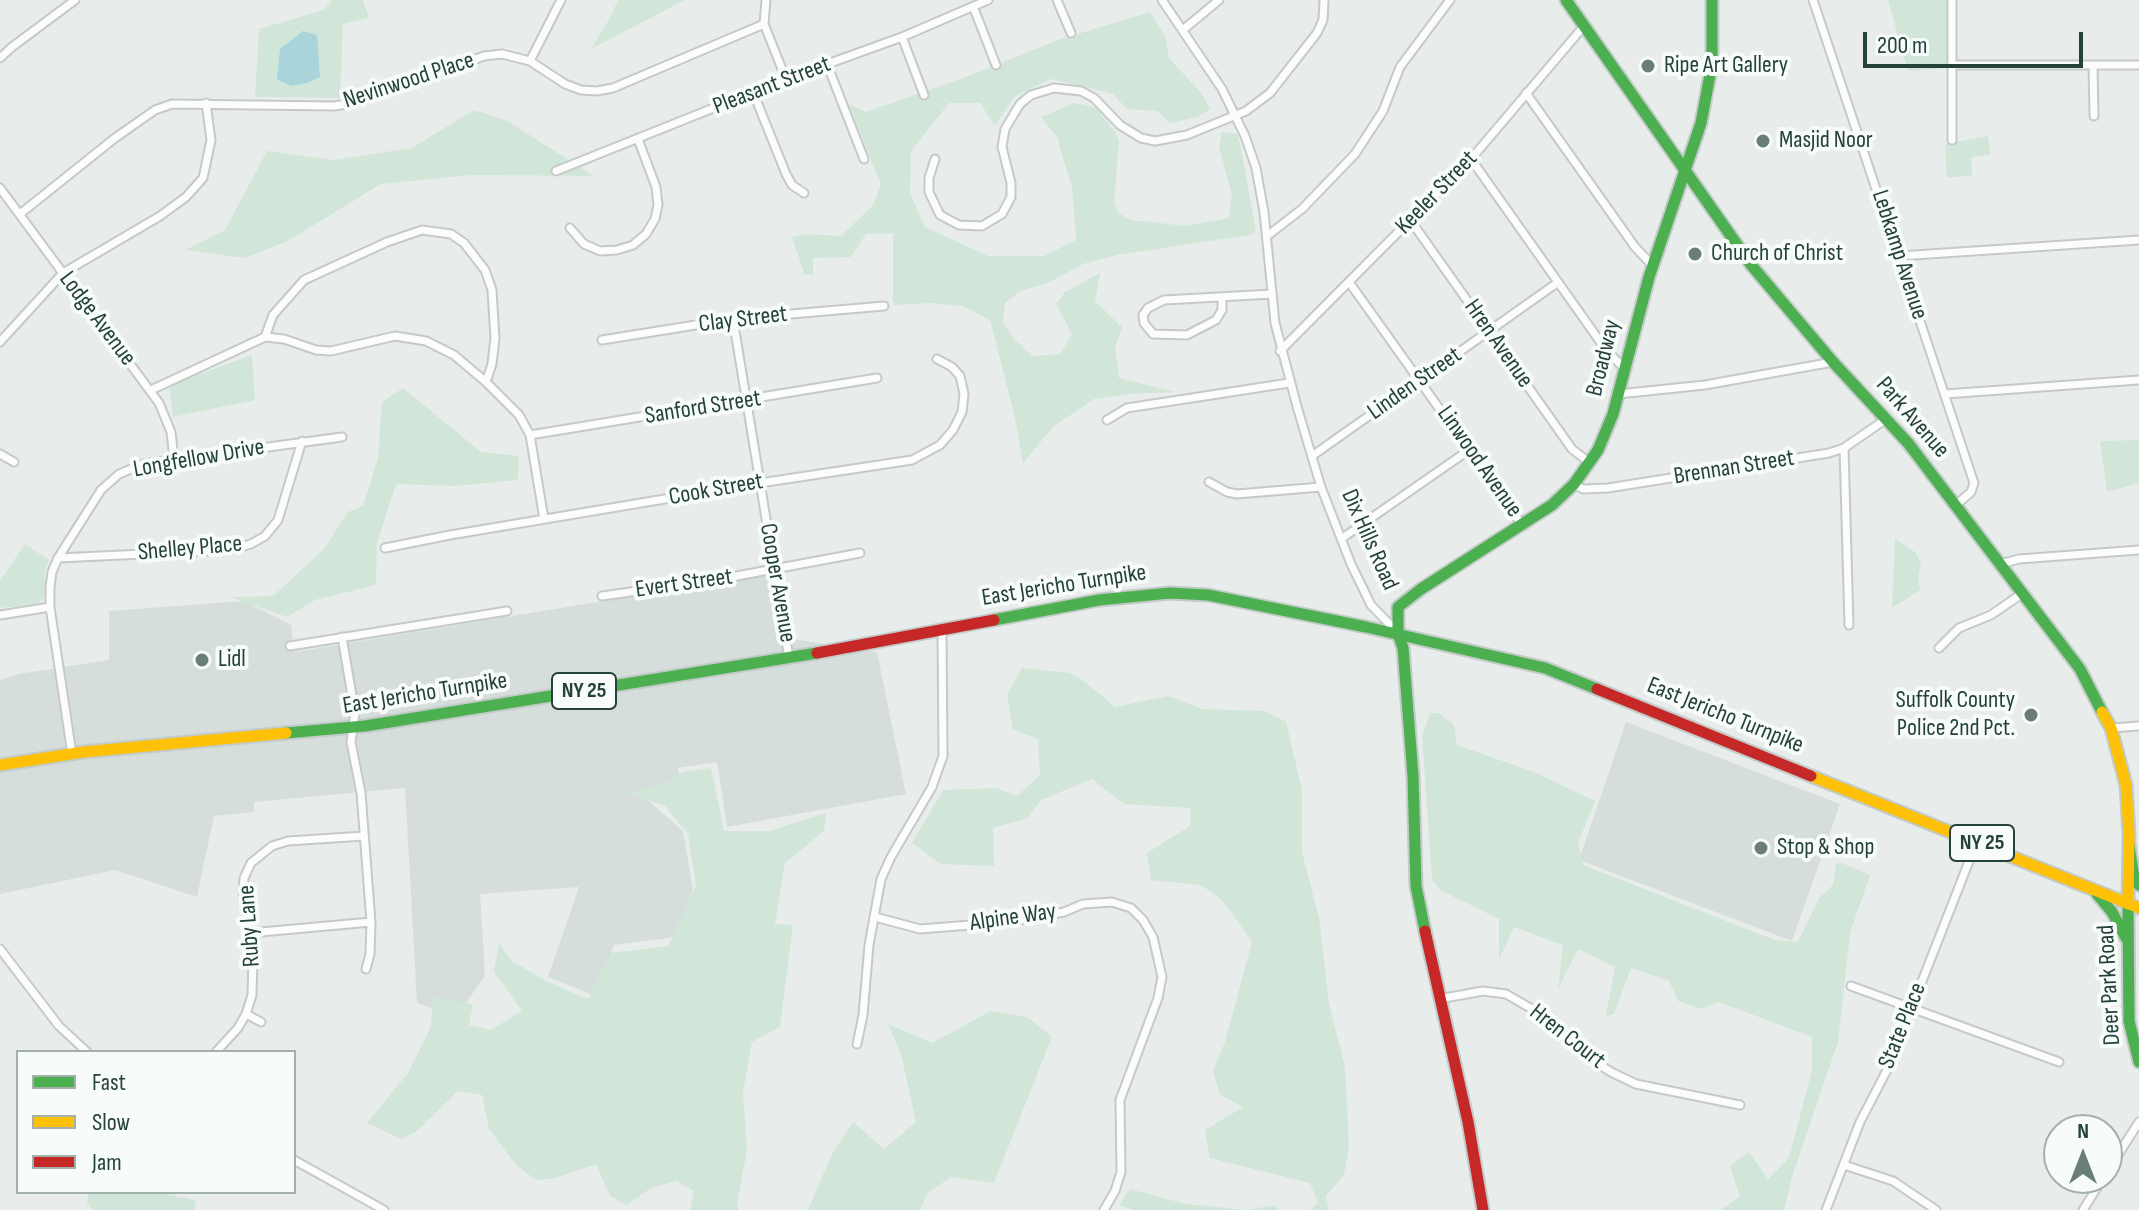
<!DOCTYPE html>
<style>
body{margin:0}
#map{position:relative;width:2139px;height:1210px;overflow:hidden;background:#e8edeb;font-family:"Sofia Sans Condensed",sans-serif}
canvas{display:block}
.legend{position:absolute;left:16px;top:1050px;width:280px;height:144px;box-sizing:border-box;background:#f7fbf9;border:2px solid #a3b1ad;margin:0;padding:10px 14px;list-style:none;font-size:24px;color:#24423a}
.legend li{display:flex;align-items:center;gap:16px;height:40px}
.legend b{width:40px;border:2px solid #a3b1ad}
.north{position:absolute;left:2043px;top:1114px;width:80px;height:80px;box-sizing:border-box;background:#f7fbf9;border:2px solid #a3b1ad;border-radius:50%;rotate:0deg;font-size:22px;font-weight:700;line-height:32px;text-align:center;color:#24423a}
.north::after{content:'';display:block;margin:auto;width:28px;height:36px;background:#697e78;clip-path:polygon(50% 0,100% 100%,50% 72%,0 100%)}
.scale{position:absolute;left:1863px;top:32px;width:220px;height:36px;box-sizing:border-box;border:4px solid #24423a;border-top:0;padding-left:10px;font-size:24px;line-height:28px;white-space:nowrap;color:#24423a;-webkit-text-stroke:6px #f7fbf9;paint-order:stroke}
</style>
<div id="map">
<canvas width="2139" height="1210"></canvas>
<ul class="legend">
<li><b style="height:10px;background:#4caf50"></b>Fast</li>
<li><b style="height:10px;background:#ffc107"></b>Slow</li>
<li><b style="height:10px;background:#c62828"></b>Jam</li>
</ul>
<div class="north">N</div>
<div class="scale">200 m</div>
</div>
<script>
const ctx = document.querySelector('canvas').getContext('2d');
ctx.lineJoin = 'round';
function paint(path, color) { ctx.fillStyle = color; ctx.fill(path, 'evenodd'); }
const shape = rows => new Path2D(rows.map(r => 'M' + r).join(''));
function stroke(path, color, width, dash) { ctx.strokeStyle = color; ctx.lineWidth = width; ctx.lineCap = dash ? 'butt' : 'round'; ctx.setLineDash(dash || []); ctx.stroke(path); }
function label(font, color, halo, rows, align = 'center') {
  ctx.font = font + ' "Sofia Sans Condensed",sans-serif'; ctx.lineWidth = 8; ctx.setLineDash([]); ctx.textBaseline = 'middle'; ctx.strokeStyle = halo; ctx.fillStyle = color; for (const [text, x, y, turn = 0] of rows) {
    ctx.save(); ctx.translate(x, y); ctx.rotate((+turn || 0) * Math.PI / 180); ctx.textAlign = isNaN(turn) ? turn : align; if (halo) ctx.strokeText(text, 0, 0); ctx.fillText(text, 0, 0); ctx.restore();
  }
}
const built = shape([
 [779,572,793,639,877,652,906,794,727,827,717,762,678,768,681,789,643,796,683,831,693,890,676,937,614,945,595,996,548,977,579,887,480,894,485,976,456,1017,417,1003,405,788,254,802,254,812,214,816,197,897,115,870,0,894,0,680,18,674,109,660,109,611,244,601,291,625,294,652],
 [1626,722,1840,804,1792,941,1579,860]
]);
const green = shape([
 [332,0,363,0,369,18,343,24,340,98,255,97,259,29,324,10],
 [618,0,685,0,591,49,610,18],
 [1888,0,1947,0,1948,68,1908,71],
 [1150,12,1166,38,1169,58,1202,94,1210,109,1198,117,1170,123,1157,111,1127,109,1113,94,1051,79,1015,96,995,126,980,103,949,103,911,151,910,193,925,227,988,256,1044,256,1076,240,1072,188,1057,137,1041,117,1074,103,1095,107,1113,129,1119,140,1114,202,1118,213,1132,220,1186,226,1229,218,1232,195,1219,147,1222,132,1238,134,1256,230,1250,235,1117,255,1083,264,1050,282,1020,291,1005,303,1003,322,1013,338,1032,356,1060,354,1072,334,1056,304,1065,292,1100,273,1095,301,1122,327,1115,347,1119,378,1176,392,1128,394,1094,399,1053,427,1023,463,1015,418,990,320,963,306,931,303,893,305,893,233,866,234,851,257,813,258,813,275,805,275,792,237,808,234,841,236,873,205,881,185,849,104,866,112,966,77,1061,39],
 [474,110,506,120,594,176,473,175,381,184,286,242,244,258,185,250,225,230,267,151,333,160,412,148],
 [1988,136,1990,155,1971,157,1972,175,1947,178,1945,144],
 [252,355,255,400,173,417,169,385],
 [403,388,481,452,519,456,518,480,455,486,396,484,377,543,376,585,315,600,287,617,230,597,273,596,324,549,348,512,363,506,378,458,382,402],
 [2139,440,2139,483,2107,492,2100,441],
 [1895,538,1916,553,1921,563,1918,578,1920,590,1892,608],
 [25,544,49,560,45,569,44,598,36,604,0,608,0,581],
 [1022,668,1070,673,1084,681,1115,707,1168,696,1203,709,1265,711,1286,722,1302,790,1302,852,1319,918,1329,1004,1345,1067,1349,1146,1344,1175,1326,1196,1329,1210,1310,1210,1318,1203,1310,1183,1210,1158,1205,1130,1243,1107,1220,1095,1213,1071,1225,1042,1252,942,1223,901,1201,885,1151,880,1147,853,1190,826,1191,808,1124,804,1092,779,1041,800,1026,819,993,828,994,866,941,864,912,843,943,790,996,788,1017,796,1040,775,1038,739,1013,729,1007,694],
 [1430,713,1438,713,1454,725,1457,745,1534,772,1595,801,1578,843,1583,865,1775,940,1798,942,1819,898,1833,885,1836,864,1842,863,1870,875,1850,933,1838,1042,1792,1177,1784,1210,1720,1210,1740,1197,1730,1166,1749,1152,1768,1179,1789,1158,1812,1070,1812,1037,1719,1002,1701,1009,1678,1001,1669,981,1631,968,1614,1014,1606,1016,1615,967,1578,949,1558,989,1563,945,1514,927,1499,960,1499,919,1440,890,1432,880,1422,736],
 [711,768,724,831,769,831,826,813,824,831,785,863,775,924,793,925,780,1027,752,1042,743,1092,747,1150,737,1203,738,1210,690,1210,694,1191,676,1181,651,1188,627,1205,610,1196,596,1164,556,1178,536,1180,516,1165,489,1129,482,1095,458,1091,417,1131,401,1139,367,1123,408,1073,430,1029,434,997,473,1004,469,1025,491,1030,522,1011,494,972,499,943,512,961,546,981,588,999,611,953,668,946,696,886,688,834,665,806,627,793,659,786,683,772],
 [991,1011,1027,1017,1052,1037,994,1183,951,1177,927,1194,920,1210,808,1210,831,1156,853,1122,884,1149,916,1122,901,1054,888,1024,932,1043],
 [1130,1189,1186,1204,1248,1210,1274,1205,1279,1210,1134,1210,1119,1205],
 [89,1192,155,1192,196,1200,194,1210,92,1210,87,1203]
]);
const water = shape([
 [303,31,317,35,320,77,307,83,291,86,277,79,280,49]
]);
const street = shape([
 [766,0,764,24,786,79],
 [1057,0,1071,33],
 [1162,0,1222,89,1245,136,1256,168,1264,212,1275,323,1298,410,1321,487,1351,564,1371,605,1397,632],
 [1813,0,1974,483,1971,492,1956,505],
 [1952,0,1952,140],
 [973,6,996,65],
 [1184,29,1219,0],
 [902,37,924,95],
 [0,58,12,47,75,0],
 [530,61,561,0],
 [827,64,864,159],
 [1951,65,2139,65],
 [2093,65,2094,116],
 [753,92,786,174,792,185,804,193],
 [1526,93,1635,247,1652,265],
 [935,159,929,178,929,192,940,215,959,225,982,226,1002,214,1011,197,1011,183,1002,147,1005,129,1020,104,1031,95,1054,88,1081,91,1094,98,1120,125,1141,138,1155,141,1187,135,1246,111,1270,93,1317,33,1323,20,1324,0],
 [1471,159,1606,350,1624,368],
 [556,171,786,79,902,37,988,0],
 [0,188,159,403,171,432,174,459],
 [20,214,115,138,155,110,172,104,334,106,355,103,484,56,502,54,530,61,565,84,581,90,597,91,613,88,764,24],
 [1411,221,1572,449,1590,463],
 [570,228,584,244,600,251,617,250,633,245,646,234,655,219,658,205,656,187,638,139],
 [1267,236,1302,209,1355,154,1383,111,1400,67,1450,0],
 [1899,256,2139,240],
 [1349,282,1523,526],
 [1222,299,1222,310,1216,320,1187,335,1153,334,1144,323,1143,315,1148,308,1164,300,1272,294],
 [733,319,789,658],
 [265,337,284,339,316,350,331,351,395,336,426,341,454,355,486,382,519,415,530,435,544,519],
 [602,340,733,319,884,306],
 [0,342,63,273,160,216,186,197,203,178,211,140,206,103],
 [1280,351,1471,159,1584,26],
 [151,390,265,337,273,315,304,280,387,242,422,230,451,234,464,243,485,270,492,290,495,338,492,364,486,382],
 [1618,394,1705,385,1833,362],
 [1945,394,2139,380],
 [1107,420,1127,408,1289,383],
 [530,435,877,378],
 [1844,448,1849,625],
 [0,454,14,462],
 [1312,456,1557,283],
 [1209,482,1227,492,1237,494,1321,487],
 [1574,484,1583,489,1608,488,1829,453,1844,448,1886,419],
 [1341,539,1469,450],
 [385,548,450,535,760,483,912,460,940,445,953,430,962,412,964,394,960,376,952,367,937,359],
 [58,558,229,550,251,544,265,536,278,520,302,441],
 [2000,564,2019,559,2139,550],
 [602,596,715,580,860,553],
 [0,615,50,607],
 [342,637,355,713,351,742,361,793,371,922,370,954,366,969],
 [290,646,507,611],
 [1939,648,1959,628,1991,615,2023,593],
 [2111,728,2139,726],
 [72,754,50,607,50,587,52,572,58,558,101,490,119,474,143,464,342,437],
 [875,917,920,929,1008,922,1064,912,1083,904,1112,902,1131,908,1143,920,1153,937,1162,977,1158,998,1120,1100,1121,1172,1115,1191,1104,1210],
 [250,933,371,922],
 [0,949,59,1026,87,1052],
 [1851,986,2059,1062],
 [1439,999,1483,991,1506,994,1532,1009,1592,1060,1611,1072,1636,1084,1740,1105],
 [246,1014,261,1022],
 [857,1044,863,1015,869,945,881,879,891,857,932,787,943,756,942,629],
 [216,1052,238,1028,246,1014,252,995,253,958,243,892,244,878,251,863,272,846,288,841,364,836],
 [294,1160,384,1210],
 [1844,1165,1893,1181,1936,1210],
 [2107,1172,2139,1122],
 [1826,1210,1860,1122,1888,1068,1977,841],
 [2083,1210,2103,1178]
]);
const fast = shape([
 [1566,0,1752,266,1833,362,1908,443,2080,669,2102,712],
 [994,620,1099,600,1170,593,1208,595,1366,627,1545,668,1597,689],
 [286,733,365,726,817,653],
 [2129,845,2133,872,2139,885],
 [2097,894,2112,912,2126,938],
 [2128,904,2129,1021,2139,1062],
 [1425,931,1416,886,1413,776,1403,648,1398,634,1398,607,1421,589,1552,505,1574,484,1598,450,1613,414,1649,277,1701,123,1712,64,1712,0]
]);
const slow = shape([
 [2102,712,2111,728,2126,785,2129,834,2128,904],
 [0,765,83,752,286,733],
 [1811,776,2139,908]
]);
const jam = shape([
 [817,653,994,620],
 [1597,689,1811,776],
 [1425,931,1468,1122,1483,1210]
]);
const markers = [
 [1648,66,8,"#697e78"],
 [1763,141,8,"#697e78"],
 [1695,254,8,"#697e78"],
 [202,660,8,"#697e78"],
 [2031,715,8,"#697e78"],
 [1761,848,8,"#697e78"]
];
const shields = [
 [584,691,64],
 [1982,843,64]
];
const shieldNames = [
 ["NY 25",584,691],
 ["NY 25",1982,843]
];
const poiNames = [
 ["Ripe Art Gallery",1664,66],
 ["Masjid Noor",1779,141],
 ["Church of Christ",1711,254],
 ["Lidl",218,660],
 ["Suffolk County",2015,701,"right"],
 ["Police 2nd Pct.",2015,729,"right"],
 ["Stop & Shop",1777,848]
];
const streetNames = [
 ["Nevinwood Place",409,81,-18],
 ["Pleasant Street",772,86,-21],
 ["Keeler Street",1437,193,-46],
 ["Lebkamp Avenue",1899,255,72],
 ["Lodge Avenue",97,319,53],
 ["Clay Street",743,320,-7],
 ["Hren Avenue",1498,344,55],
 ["Broadway",1604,358,-76],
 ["Linden Street",1415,384,-35],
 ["Sanford Street",703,408,-9],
 ["Park Avenue",1912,418,49],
 ["Longfellow Drive",199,459,-10],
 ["Linwood Avenue",1479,462,55],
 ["Brennan Street",1734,468,-9],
 ["Cook Street",716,490,-10],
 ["Dix Hills Road",1369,540,66],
 ["Shelley Place",190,549,-5],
 ["Cooper Avenue",777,583,80],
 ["Evert Street",684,584,-8],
 ["East Jericho Turnpike",1064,586,-9],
 ["East Jericho Turnpike",425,694,-9],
 ["East Jericho Turnpike",1725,716,22],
 ["Alpine Way",1013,918,-8],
 ["Ruby Lane",250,926,-94],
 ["Deer Park Road",2110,985,-93],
 ["State Place",1903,1026,-68],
 ["Hren Court",1567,1037,38]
];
paint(built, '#d6dedb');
paint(green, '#d1e6d8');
paint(water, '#a9d4db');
stroke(street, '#c5cac8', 11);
stroke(fast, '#c3cbc8', 15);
stroke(slow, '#c3cbc8', 15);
stroke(jam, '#c3cbc8', 15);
stroke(street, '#fcfcfc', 7);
stroke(fast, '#4caf50', 11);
stroke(slow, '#ffc107', 11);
stroke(jam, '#c62828', 11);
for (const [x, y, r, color] of markers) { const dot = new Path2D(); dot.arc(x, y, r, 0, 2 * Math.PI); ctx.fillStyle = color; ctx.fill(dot); stroke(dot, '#f7fbf9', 3); }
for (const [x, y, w] of shields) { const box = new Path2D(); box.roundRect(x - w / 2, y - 18, w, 36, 6); ctx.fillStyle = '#f7fbf9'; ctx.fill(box); stroke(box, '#24423a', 2); }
label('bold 22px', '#24423a', null, shieldNames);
label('24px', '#24423a', '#f7fbf9', poiNames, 'left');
label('24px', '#24423a', '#f7fbf9', streetNames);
</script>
